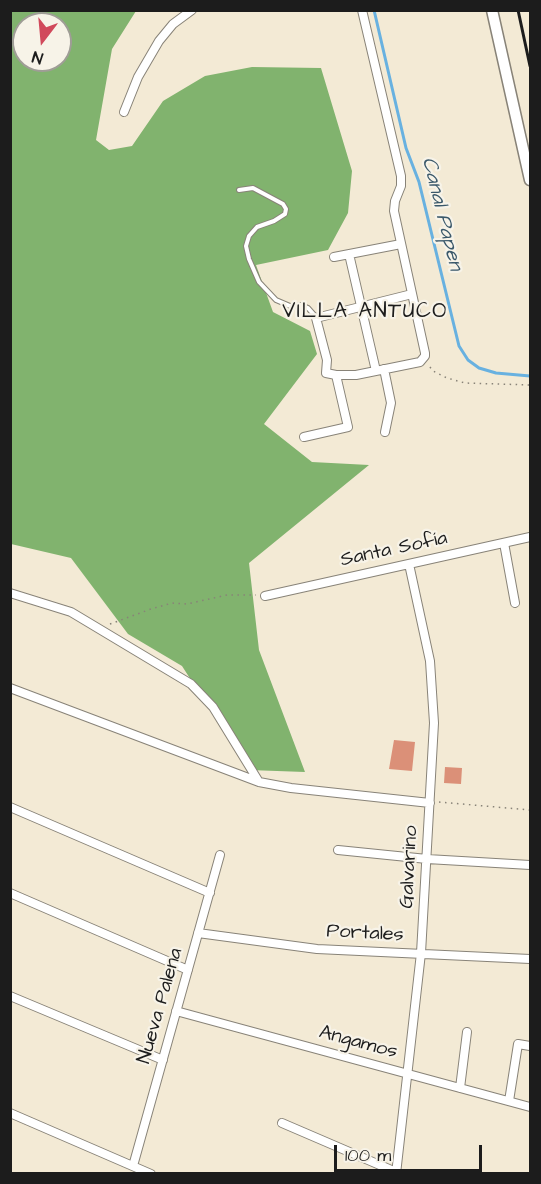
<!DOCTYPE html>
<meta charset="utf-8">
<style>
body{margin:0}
#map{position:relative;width:541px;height:1184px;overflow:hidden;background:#f3ead5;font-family:"Architects Daughter",sans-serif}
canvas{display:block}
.frame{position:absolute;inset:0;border:12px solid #1c1c1c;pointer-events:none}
.north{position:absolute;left:12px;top:12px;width:60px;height:60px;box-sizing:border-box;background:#f7f3e8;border:2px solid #9f9d96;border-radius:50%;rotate:196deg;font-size:16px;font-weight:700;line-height:24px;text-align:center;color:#1c1c1c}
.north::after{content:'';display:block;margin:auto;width:21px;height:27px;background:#d1495b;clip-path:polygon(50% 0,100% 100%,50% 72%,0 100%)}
.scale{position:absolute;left:334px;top:1145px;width:148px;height:27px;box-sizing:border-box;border:3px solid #1c1c1c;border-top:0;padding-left:8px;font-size:18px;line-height:21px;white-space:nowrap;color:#1c1c1c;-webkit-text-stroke:4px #f7f3e8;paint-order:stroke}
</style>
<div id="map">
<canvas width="541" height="1184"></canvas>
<div class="frame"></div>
<div class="north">N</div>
<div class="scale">100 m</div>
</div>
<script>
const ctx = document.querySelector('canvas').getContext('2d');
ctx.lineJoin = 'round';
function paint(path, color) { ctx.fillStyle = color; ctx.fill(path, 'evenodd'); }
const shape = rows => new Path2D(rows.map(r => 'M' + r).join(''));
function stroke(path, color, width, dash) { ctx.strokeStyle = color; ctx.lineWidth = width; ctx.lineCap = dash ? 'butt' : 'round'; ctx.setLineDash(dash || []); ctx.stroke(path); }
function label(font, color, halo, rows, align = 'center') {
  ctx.font = font + ' "Architects Daughter",sans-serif'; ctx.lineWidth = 4.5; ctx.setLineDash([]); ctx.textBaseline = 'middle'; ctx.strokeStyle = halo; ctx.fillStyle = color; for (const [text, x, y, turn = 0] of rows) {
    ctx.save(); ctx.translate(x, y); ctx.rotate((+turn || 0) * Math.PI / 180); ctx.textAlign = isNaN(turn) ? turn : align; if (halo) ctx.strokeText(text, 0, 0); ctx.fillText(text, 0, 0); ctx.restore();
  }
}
const forest = shape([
 [11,11,136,11,112,49,96,140,109,150,132,146,163,101,205,76,252,67,321,68,352,171,348,213,328,250,256,265,273,312,310,331,317,354,264,424,312,462,369,465,249,563,259,650,305,772,249,770,182,666,128,634,71,558,11,544],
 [24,24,60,24,60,60,24,60]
]);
const stream = shape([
 [374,10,406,148,419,182,459,346,468,360,479,368,496,373,530,376]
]);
const building = shape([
 [394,740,415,742,412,771,389,769],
 [445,767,462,768,461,784,444,783]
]);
const path = shape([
 [430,367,433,371,447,378,465,383,530,385],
 [110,624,151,609,172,603,187,604,227,595,256,595],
 [439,802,530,810]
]);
const service = shape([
 [239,190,253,188,283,204,286,209,285,214,274,221,257,227,249,236,246,246,249,259,259,282,276,300,290,306,301,305,308,308,316,317]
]);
const minor = shape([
 [362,10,401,176,401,186,395,201,394,211,425,353,425,356,420,362,356,375,336,375,326,373,327,360,316,318,412,294],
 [124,112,138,77,159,41,173,24,192,10],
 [349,254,376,371],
 [334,257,401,244],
 [384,369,391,403,385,432],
 [304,437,348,427,336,375],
 [504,543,515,603],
 [10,593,71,612,191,684,213,707,259,782],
 [265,596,530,537],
 [10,688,259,782,291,788,430,803],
 [10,807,210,893],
 [338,850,427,859,530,865],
 [10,893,188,970],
 [198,933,317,949,530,959],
 [10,996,163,1060],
 [176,1011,530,1107],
 [460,1088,467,1032],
 [509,1101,518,1044,530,1046],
 [10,1113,151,1174],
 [282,1123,396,1172],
 [133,1166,220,855],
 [396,1174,421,953,434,723,430,661,409,564]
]);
const tertiary = shape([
 [492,10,530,180]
]);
const rail = shape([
 [518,10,530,66]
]);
const streetNames = [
 ["Santa Sofía",394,550,-12],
 ["Galvarino",410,867,-87],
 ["Portales",365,934,3],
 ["Nueva Palena",161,1006,-74],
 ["Angamos",358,1043,15]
];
const waterNames = [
 ["Canal Papen",441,214,76]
];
const neighbourhoodNames = [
 ["VILLA ANTUCO",365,313]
];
paint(forest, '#81b36e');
stroke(stream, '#68b1e0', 3);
paint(building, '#db9078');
stroke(service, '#888378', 6);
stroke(minor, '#888378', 10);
stroke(tertiary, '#888378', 13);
stroke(path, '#888378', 1.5, [1.5, 4.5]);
stroke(service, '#fff', 4);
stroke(minor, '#fff', 8);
stroke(tertiary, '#fff', 10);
stroke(rail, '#1c1c1c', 3);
label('20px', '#1c1c1c', '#f7f3e8', streetNames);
label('italic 21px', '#3a586a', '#f7f3e8', waterNames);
ctx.letterSpacing = '1.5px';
label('21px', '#1c1c1c', '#f7f3e8', neighbourhoodNames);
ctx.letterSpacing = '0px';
</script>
